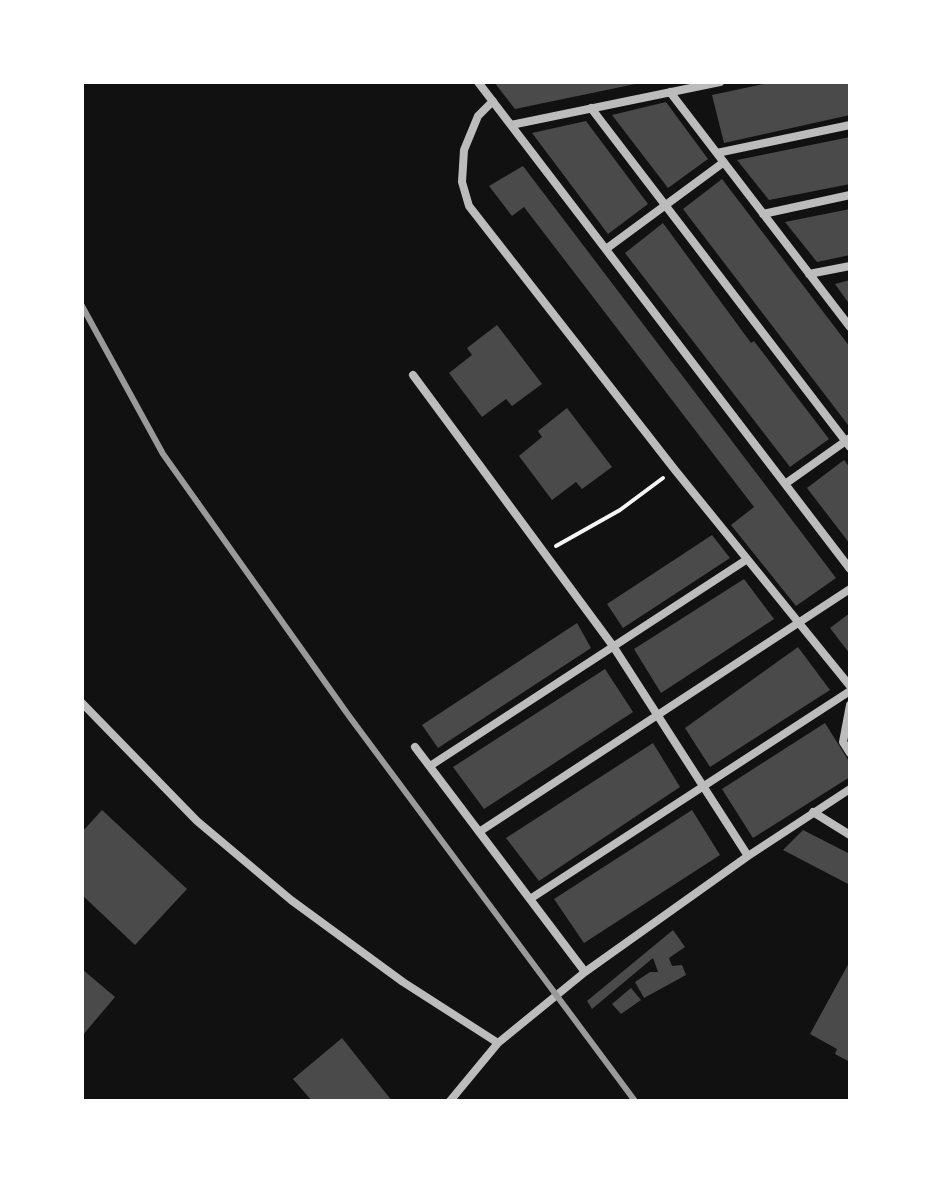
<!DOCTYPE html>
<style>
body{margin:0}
#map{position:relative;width:932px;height:1183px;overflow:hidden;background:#111;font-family:Poppins,sans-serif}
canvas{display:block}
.frame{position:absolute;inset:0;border:84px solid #fff;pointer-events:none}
</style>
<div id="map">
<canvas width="932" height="1183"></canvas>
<div class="frame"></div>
</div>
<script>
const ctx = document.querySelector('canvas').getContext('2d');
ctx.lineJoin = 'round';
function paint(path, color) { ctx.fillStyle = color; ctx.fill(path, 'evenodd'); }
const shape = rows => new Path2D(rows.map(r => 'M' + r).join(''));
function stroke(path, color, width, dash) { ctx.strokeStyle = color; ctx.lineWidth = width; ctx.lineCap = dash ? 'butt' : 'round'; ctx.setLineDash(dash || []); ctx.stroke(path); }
const building = shape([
 [494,82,640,82,640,83,515,109],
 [773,82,850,82,850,115,724,143,712,95],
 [666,102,708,159,668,188,612,115],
 [586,121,648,204,608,234,532,133],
 [850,137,850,184,769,200,737,160],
 [523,166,836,578,796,606,731,525,754,507,524,207,512,216,489,186],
 [722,179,850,347,848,425,683,209],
 [850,209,850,255,817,262,785,222],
 [663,223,751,343,754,341,829,439,790,467,625,253],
 [850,280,850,305,835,284],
 [497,325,542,384,512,406,506,399,482,417,449,373,472,355,467,348],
 [567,408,612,467,582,489,576,482,552,500,519,456,542,437,538,431],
 [844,460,850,468,850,544,807,488],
 [712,535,730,558,623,628,607,604],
 [744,579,774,619,661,693,634,649],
 [850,613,850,654,830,628],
 [577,623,591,648,438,748,422,725],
 [798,647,830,690,710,767,685,728],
 [605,669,633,712,484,809,453,767],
 [825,723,850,763,850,777,753,838,722,789],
 [653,743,680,787,539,881,506,838],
 [102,810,187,889,135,945,82,895,82,832],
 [692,810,720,855,584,943,554,899],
 [803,830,850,854,850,885,783,850],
 [673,930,685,947,669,958,672,966,682,965,686,975,644,998,635,982,650,972,658,972,653,958,592,1009,587,1001],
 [850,961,850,1062,835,1054,837,1049,810,1034],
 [82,969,115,997,82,1036],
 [631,988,641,1000,621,1014,612,1004],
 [342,1038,392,1101,312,1101,293,1079]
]);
const path = shape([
 [556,546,620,510,663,478]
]);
const minor = shape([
 [478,82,850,569],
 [670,92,850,327],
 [493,101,478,116,464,150,462,182,469,206,675,470,850,686],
 [591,108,850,447],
 [511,125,720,82],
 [717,153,850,125],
 [763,214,850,195],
 [606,249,724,162],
 [809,274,850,266],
 [413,375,613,646,748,856],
 [785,484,850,438],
 [82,703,197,821,291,900,403,982,498,1043],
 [850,705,843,742,850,753],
 [415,747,585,972],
 [430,766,746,560],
 [813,812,850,835],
 [479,832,850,589],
 [530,899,850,691],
 [450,1101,498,1043,585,972,748,856,850,789]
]);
const rail = shape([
 [82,306,163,454,349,716,635,1101]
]);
paint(building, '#4a4a4a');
stroke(path, '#f5f5f5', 4);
stroke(minor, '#bcbcbc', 8);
stroke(rail, '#9a9a9a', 6);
</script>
